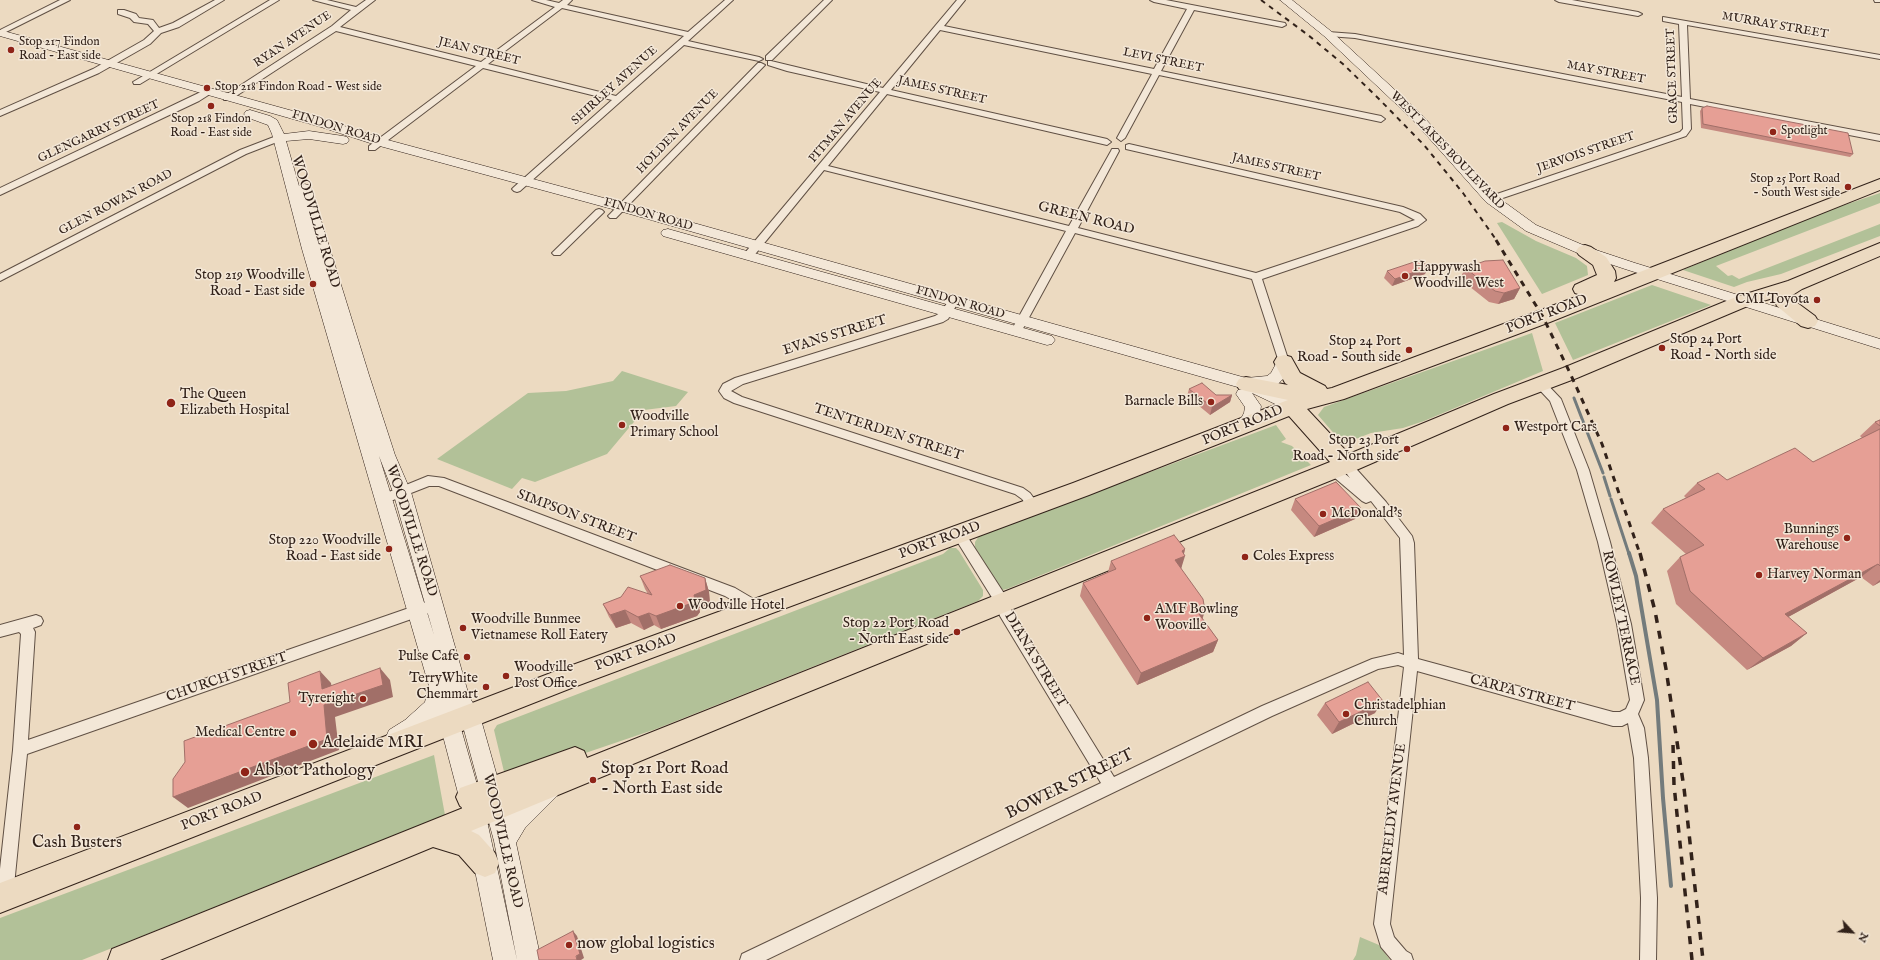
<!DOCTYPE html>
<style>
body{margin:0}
#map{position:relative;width:1880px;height:960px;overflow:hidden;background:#ecdac1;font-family:"IM FELL English",serif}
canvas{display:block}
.north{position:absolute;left:1832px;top:912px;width:40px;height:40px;-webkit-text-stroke:3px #f3e7d7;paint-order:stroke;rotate:116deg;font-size:11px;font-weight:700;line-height:16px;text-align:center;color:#32221a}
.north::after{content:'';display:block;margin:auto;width:14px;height:18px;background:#32221a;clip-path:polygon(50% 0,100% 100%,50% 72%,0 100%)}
</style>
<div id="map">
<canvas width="1880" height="960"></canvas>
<div class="north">N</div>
</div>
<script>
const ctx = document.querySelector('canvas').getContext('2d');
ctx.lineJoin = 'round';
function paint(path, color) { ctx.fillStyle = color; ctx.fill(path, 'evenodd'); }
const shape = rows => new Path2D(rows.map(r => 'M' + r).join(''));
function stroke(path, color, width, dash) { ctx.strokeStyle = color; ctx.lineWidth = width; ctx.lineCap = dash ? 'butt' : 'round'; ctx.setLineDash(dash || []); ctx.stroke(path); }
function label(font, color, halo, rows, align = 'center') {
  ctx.font = font + ' "IM FELL English",serif'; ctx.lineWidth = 3; ctx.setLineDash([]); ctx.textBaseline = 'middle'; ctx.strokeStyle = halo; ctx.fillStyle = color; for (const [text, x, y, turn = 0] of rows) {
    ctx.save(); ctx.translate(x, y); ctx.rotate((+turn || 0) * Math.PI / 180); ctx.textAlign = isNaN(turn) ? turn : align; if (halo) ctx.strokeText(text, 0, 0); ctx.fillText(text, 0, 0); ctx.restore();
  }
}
const green = shape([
 [1880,193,1880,203,1716,266,1728,276,1732,275,1739,279,1880,224,1880,236,1781,274,1747,282,1734,287,1683,270,1812,216],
 [1502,222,1536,241,1576,258,1587,266,1588,275,1542,294,1497,223],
 [1652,285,1711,305,1573,360,1555,323],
 [1532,333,1543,371,1424,421,1403,428,1371,433,1343,444,1318,415,1324,407],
 [622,371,688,392,676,406,644,410,607,454,535,482,522,478,512,489,437,459,528,393,566,391,613,381],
 [1276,425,1286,439,1281,442,1292,446,1311,465,1007,589,1002,590,999,587,975,547,975,542,979,536],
 [950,548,956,548,959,551,983,590,983,596,978,601,656,729,506,780,494,730,497,725,943,554],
 [434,755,445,815,82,960,0,960,0,918],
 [1360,937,1379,945,1390,960,1353,960,1356,955]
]);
const streamFar1 = shape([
 [1574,398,1603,473],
 [1604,477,1610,496],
 [1611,499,1629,554]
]);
const stream = shape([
 [1629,553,1636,576,1657,700,1663,798,1671,886]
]);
const street = shape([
 [60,0,70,0,0,35,0,30,60,0],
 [215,0,224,0,179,27,161,33,150,44,99,73,0,116,0,110,93,69,144,40,154,31,148,24,134,22,130,18,118,14,118,10,124,10,136,14,139,18,153,20,159,28,173,23,215,0],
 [270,0,279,0,140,84,134,84,133,82,270,0],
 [313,0,327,0,356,7,366,0,375,0,340,27,481,62,555,7,532,0,546,0,559,3,563,0,572,0,567,5,688,32,725,0,733,0,688,41,759,57,763,59,759,61,684,45,520,191,517,192,514,191,512,189,514,187,612,100,483,68,375,150,369,150,369,146,476,66,336,31,230,100,224,100,224,96,332,26,351,10,313,0],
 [562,8,684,36,616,96,488,64,562,8],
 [824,0,832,0,772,60,766,60,766,56,824,0],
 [957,0,965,0,944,26,1154,69,1187,9,1154,2,1150,0,1166,0,1285,23,1286,25,1282,27,1194,10,1161,71,1381,116,1385,119,1381,122,1159,75,1125,138,1121,141,1117,138,1152,74,940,30,891,90,1107,139,1111,142,1107,145,887,94,828,166,1069,226,1111,151,1112,149,1118,149,1119,151,1078,228,1256,273,1415,220,1400,212,1126,149,1126,145,1129,144,1403,207,1420,214,1426,220,1418,226,1262,279,1289,362,1284,366,1279,362,1252,279,1075,233,1020,334,1012,334,1011,331,1066,231,824,170,752,258,744,258,743,256,744,254,880,92,787,71,768,65,768,61,771,61,883,88,957,0],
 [1555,0,1572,0,1638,12,1642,14,1638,16,1559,2,1555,0],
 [1874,0,1880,0,1880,2,1875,2,1874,0],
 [1663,17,1880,55,1880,59,1687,25,1690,99,1880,135,1880,141,1690,104,1691,129,1686,136,1491,202,1488,201,1486,199,1488,197,1680,132,1683,129,1682,102,1355,38,1328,36,1324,34,1328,32,1355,34,1682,97,1679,24,1663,21,1663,17],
 [758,63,761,63,765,65,616,218,610,218,608,216,610,214,758,63],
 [207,89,210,90,210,94,199,101,0,195,0,188,207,89],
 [279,135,283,138,282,140,246,154,0,281,0,274,240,150,279,135],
 [599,209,602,210,604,212,602,214,560,255,554,255,552,253,554,251,596,210,599,209],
 [954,298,959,301,948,319,943,322,743,384,731,391,742,397,1023,488,1030,493,1038,504,1040,507,1038,510,1034,512,1030,510,1022,499,1015,494,734,403,724,398,719,391,723,384,735,378,935,316,940,313,950,299,954,298],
 [1540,380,1544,381,1561,399,1589,470,1610,542,1631,624,1644,700,1638,714,1644,728,1648,758,1657,898,1656,960,1640,960,1641,898,1634,758,1628,723,1622,726,1613,726,1417,671,1390,924,1394,937,1406,951,1411,954,1413,960,1392,960,1381,947,1374,924,1404,667,1398,665,1378,669,1272,716,766,960,740,960,742,954,1101,783,1000,616,996,604,955,538,953,534,955,530,959,529,963,530,1007,598,1011,610,1114,777,1262,706,1372,659,1398,653,1404,655,1400,538,1371,501,1366,503,1362,501,1329,473,1327,470,1329,467,1333,465,1337,467,1350,478,1340,465,1342,462,1346,460,1350,462,1386,502,1412,536,1414,543,1418,659,1613,712,1620,712,1626,709,1630,700,1617,624,1598,542,1577,470,1550,401,1534,384,1536,381,1540,380],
 [428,476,444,478,735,588,752,598,758,610,756,614,751,616,746,614,742,606,725,596,439,486,429,486,383,504,379,502,377,499,379,496,428,476],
 [435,599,440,601,442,605,440,609,27,754,13,896,11,902,5,904,0,902,0,869,13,750,21,634,19,632,0,637,0,625,36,615,41,617,43,621,41,625,33,628,35,632,28,740,435,599]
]);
const secondary = shape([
 [1280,0,1292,0,1332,32,1420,113,1496,196,1536,225,1590,248,1635,263,1880,339,1880,349,1625,269,1580,254,1526,231,1486,202,1412,119,1324,36,1280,0],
 [0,30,329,121,384,139,626,204,1246,378,1267,376,1271,373,1279,358,1284,357,1289,358,1292,362,1285,377,1277,385,1268,387,1285,394,1298,402,1300,406,1298,410,1292,412,1252,393,1261,406,1260,413,1251,430,1245,432,1239,430,1237,426,1244,413,1245,407,1236,394,1238,390,1242,389,1241,388,616,210,376,145,321,127,0,36,0,30],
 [250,110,270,116,277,120,284,134,309,131,343,136,347,137,349,140,347,143,343,144,309,139,286,141,299,186,304,184,309,185,311,188,369,375,395,455,411,492,469,696,480,716,508,815,543,782,550,779,557,782,561,789,557,796,525,828,516,843,541,960,517,960,494,841,461,719,456,711,486,816,517,960,493,960,464,816,438,717,419,734,403,744,396,747,389,744,386,737,389,730,405,720,425,702,429,686,302,249,272,134,268,125,246,117,244,114,246,111,250,110],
 [379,456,393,492,434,635,379,456],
 [668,229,1052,336,1055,340,1052,344,1047,345,663,236,661,233,663,230,668,229]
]);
const highway = shape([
 [1880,179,1880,190,1550,322,1344,399,1307,409,1349,454,1494,394,1563,368,1736,297,1788,281,1880,243,1880,256,1802,289,1791,296,1792,299,1815,316,1818,321,1815,326,1808,328,1801,326,1777,306,1773,298,1750,305,1577,378,1508,404,1354,471,766,709,471,831,479,835,495,853,499,863,495,873,485,877,475,873,459,855,433,847,160,960,108,960,112,949,463,808,460,806,456,797,460,788,575,747,584,751,587,758,1330,462,1289,416,1089,495,574,687,0,913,0,883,556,671,1073,483,1288,400,1246,391,1239,389,1236,384,1239,379,1246,377,1288,385,1285,383,1274,362,1277,357,1284,355,1291,357,1300,373,1325,386,1327,389,1332,388,1581,295,1575,293,1573,289,1575,285,1597,275,1593,265,1579,255,1576,251,1579,247,1585,245,1591,247,1606,257,1615,271,1616,278,1614,282,1880,179]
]);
const railFar2 = shape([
 [1261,0,1308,35,1343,64,1380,100,1424,145,1463,193,1497,241]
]);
const railFar1 = shape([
 [1496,240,1543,317,1570,373,1602,444,1640,554]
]);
const rail = shape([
 [1640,553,1655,611,1666,669,1684,788,1703,960],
 [1673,745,1674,785,1692,960]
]);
const wall = shape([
 [1702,108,1853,154,1850,157,1701,128,1700,111],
 [1465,268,1520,288,1514,299,1498,304,1489,302,1460,279],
 [1387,271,1425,274,1392,286,1384,278],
 [1189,389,1216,395,1232,395,1230,402,1210,415,1187,396],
 [1880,420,1880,582,1873,586,1861,577,1788,617,1807,633,1791,646,1747,670,1676,604,1667,571,1680,557,1686,554,1651,523,1663,509,1686,498,1684,496,1697,483,1727,480,1813,462,1862,438,1860,436,1875,422],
 [1295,499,1361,508,1355,519,1314,537,1291,510],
 [1185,549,1181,569,1203,619,1218,640,1213,652,1137,685,1080,596,1083,583,1108,572,1111,561],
 [640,576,705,578,709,592,710,604,699,608,700,612,697,616,661,629,654,625,644,630,631,623,616,628,609,617,603,604,648,594,645,589],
 [1325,703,1375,713,1332,734,1317,715]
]);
const shadedWall = shape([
 [1429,267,1425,274,1392,286,1395,279],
 [1520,288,1514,299,1498,304,1504,293],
 [1232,395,1230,402,1210,415,1212,407],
 [1361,508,1355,519,1314,537,1319,526],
 [1185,549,1183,557,1185,556,1181,569,1175,560,1182,551],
 [1878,564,1861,577,1770,627,1785,614],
 [705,578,709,592,710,604,699,608,700,612,697,616,661,629,656,616,694,595],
 [1880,580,1880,582,1873,586],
 [625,610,631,623,616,628,610,615],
 [1205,611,1201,623,1199,614],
 [649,613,654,625,644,630,638,617],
 [1807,633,1791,646,1747,670,1763,658],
 [1218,640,1213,652,1137,685,1141,673],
 [380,668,390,680,393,697,335,717,339,750,188,808,173,797],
 [320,671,331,683,334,701,322,689],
 [1383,701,1375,713,1332,734,1339,722],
 [573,931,577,936,584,958,581,960,577,960]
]);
const building = shape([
 [1707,106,1848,133,1853,154,1703,124,1702,108,1707,106],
 [1420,260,1429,267,1395,279,1387,271,1420,260],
 [1503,260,1520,288,1504,293,1495,291,1465,268,1485,261,1503,260],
 [1202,383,1216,395,1232,395,1212,407,1189,389,1202,383],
 [1880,420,1880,426,1875,422,1880,420],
 [1880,429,1880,566,1878,564,1785,614,1807,633,1763,658,1690,591,1680,557,1704,545,1663,509,1705,489,1697,483,1718,473,1727,480,1795,448,1813,462,1880,429],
 [1336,482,1361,508,1319,526,1295,499,1336,482],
 [1174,535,1185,549,1182,551,1185,556,1175,560,1203,599,1205,611,1199,614,1218,640,1141,673,1083,583,1116,569,1111,561,1174,535],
 [670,565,705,578,706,590,694,595,695,600,692,603,656,616,649,613,638,617,625,610,610,615,603,604,621,597,628,587,652,595,640,576,670,565],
 [380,668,383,685,324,705,327,739,173,797,173,779,185,762,184,741,290,702,288,683,320,671,322,689,380,668],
 [1368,682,1383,701,1339,722,1325,703,1368,682],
 [573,931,580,954,576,956,577,960,539,960,537,950,573,931]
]);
const markers = [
 [11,50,4,"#8f2418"],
 [207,88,4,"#8f2418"],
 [211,106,4,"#8f2418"],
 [1773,132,4,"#8f2418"],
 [1848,187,4,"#8f2418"],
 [1405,276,4,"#8f2418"],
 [313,284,4,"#8f2418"],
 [1817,300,4,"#8f2418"],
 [1662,348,4,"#8f2418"],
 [1409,350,4,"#8f2418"],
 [1211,402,4,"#8f2418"],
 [171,403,5,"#8f2418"],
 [622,425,4,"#8f2418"],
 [1506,428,4,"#8f2418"],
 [1407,449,4,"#8f2418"],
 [1323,514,4,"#8f2418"],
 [1847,538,4,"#8f2418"],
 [389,549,4,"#8f2418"],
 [1245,557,4,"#8f2418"],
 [1759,575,4,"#8f2418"],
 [680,606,4,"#8f2418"],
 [1147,618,4,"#8f2418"],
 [463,628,4,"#8f2418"],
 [957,632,4,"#8f2418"],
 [467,657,4,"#8f2418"],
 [506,676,4,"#8f2418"],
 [486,687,4,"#8f2418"],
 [363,699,4,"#8f2418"],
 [1346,714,4,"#8f2418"],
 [293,733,4,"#8f2418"],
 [313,744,5,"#8f2418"],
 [245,772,5,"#8f2418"],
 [593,780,4,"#8f2418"],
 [77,827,4,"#8f2418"],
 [569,945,4,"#8f2418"]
];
const farStreetnames = [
 ["MURRAY STREET",1775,26,10],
 ["RYAN AVENUE",293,40,-34],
 ["JEAN STREET",479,52,14],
 ["LEVI STREET",1163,61,12],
 ["MAY STREET",1606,73,11],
 ["GRACE STREET",1673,76,-92],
 ["SHIRLEY AVENUE",615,86,-42],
 ["JAMES STREET",942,91,13],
 ["PITMAN AVENUE",846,121,-50],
 ["FINDON ROAD",336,128,17],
 ["GLENGARRY STREET",99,132,-25],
 ["HOLDEN AVENUE",678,132,-46],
 ["WEST LAKES BOULEVARD",1447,151,46],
 ["JERVOIS STREET",1586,153,-19],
 ["JAMES STREET",1276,168,13],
 ["GLEN ROWAN ROAD",116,203,-28],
 ["FINDON ROAD",648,215,16],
 ["FINDON ROAD",960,303,16]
];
const farPoinames = [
 ["Stop 217 Findon",19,43],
 ["Road - East side",19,57],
 ["Stop 218 Findon Road - West side",215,88],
 ["Stop 218 Findon",211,120,"center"],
 ["Road - East side",211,134,"center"],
 ["Spotlight",1781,132],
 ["Stop 25 Port Road",1840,180,"right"],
 ["- South West side",1840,194,"right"]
];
const streetNames = [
 ["GREEN ROAD",1086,219,14],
 ["WOODVILLE ROAD",315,222,73],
 ["PORT ROAD",1547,315,-21],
 ["EVANS STREET",835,336,-17],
 ["PORT ROAD",1243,426,-22],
 ["TENTERDEN STREET",888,433,18],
 ["SIMPSON STREET",576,517,21],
 ["WOODVILLE ROAD",411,531,72],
 ["PORT ROAD",940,541,-20],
 ["ROWLEY TERRACE",1620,618,78],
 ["PORT ROAD",636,653,-20],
 ["DIANA STREET",1035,660,59],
 ["CHURCH STREET",227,678,-19],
 ["CARPA STREET",1522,694,15],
 ["PORT ROAD",222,812,-21],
 ["ABERFELDY AVENUE",1393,819,-83],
 ["WOODVILLE ROAD",502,841,77]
];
const poiNames = [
 ["Happywash",1413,268],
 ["Woodville West",1413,284],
 ["Stop 219 Woodville",305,276,"right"],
 ["Road - East side",305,292,"right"],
 ["CMI Toyota",1809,300,"right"],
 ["Stop 24 Port",1670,340],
 ["Road - North side",1670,356],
 ["Stop 24 Port",1401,342,"right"],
 ["Road - South side",1401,358,"right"],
 ["The Queen",180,395],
 ["Elizabeth Hospital",180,411],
 ["Barnacle Bills",1203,402,"right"],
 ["Woodville",630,417],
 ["Primary School",630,433],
 ["Westport Cars",1514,428],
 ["Stop 23 Port",1399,441,"right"],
 ["Road - North side",1399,457,"right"],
 ["McDonald's",1331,514],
 ["Bunnings",1839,530,"right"],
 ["Warehouse",1839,546,"right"],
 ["Stop 220 Woodville",381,541,"right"],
 ["Road - East side",381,557,"right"],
 ["Coles Express",1253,557],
 ["Harvey Norman",1767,575],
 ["Woodville Hotel",688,606],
 ["AMF Bowling",1155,610],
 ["Wooville",1155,626],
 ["Woodville Bunmee",471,620],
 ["Vietnamese Roll Eatery",471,636],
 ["Stop 22 Port Road",949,624,"right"],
 ["- North East side",949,640,"right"],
 ["Pulse Cafe",459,657,"right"],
 ["Woodville",514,668],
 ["Post Office",514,684],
 ["TerryWhite",478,679,"right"],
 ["Chemmart",478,695,"right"],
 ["Tyreright",355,699,"right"],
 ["Christadelphian",1354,706],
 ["Church",1354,722],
 ["Medical Centre",285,733,"right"]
];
const nearPoinames = [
 ["Adelaide MRI",322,744],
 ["Stop 21 Port Road",601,770],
 ["- North East side",601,790],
 ["Abbot Pathology",254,772],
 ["Cash Busters",77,844,"center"],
 ["now global logistics",577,945]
];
const nearStreetnames = [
 ["BOWER STREET",1070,785,-26]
];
paint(green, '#b2c198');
stroke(streamFar1, '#737b7c', 3);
stroke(stream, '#737b7c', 4);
stroke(street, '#605044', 2);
stroke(secondary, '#32221a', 1);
stroke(highway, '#32221a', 2);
paint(street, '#f3e7d7');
paint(secondary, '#f3e7d7');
paint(highway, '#ecdac1');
stroke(railFar2, '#32221a', 2, [5, 5]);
stroke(railFar1, '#32221a', 3, [6, 6]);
stroke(rail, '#32221a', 3.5, [8, 8]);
paint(wall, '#c68980');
paint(shadedWall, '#a16f68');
paint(building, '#e69f95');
stroke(building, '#a16f68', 1);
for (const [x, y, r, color] of markers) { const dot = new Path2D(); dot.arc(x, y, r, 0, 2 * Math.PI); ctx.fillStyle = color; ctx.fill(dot); stroke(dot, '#f3e7d7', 1.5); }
label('12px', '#32221a', '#f3e7d7', farStreetnames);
label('12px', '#32221a', '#f3e7d7', farPoinames, 'left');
label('14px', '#32221a', '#f3e7d7', streetNames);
label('14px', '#32221a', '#f3e7d7', poiNames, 'left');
label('17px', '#32221a', '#f3e7d7', nearPoinames, 'left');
label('17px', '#32221a', '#f3e7d7', nearStreetnames);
</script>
